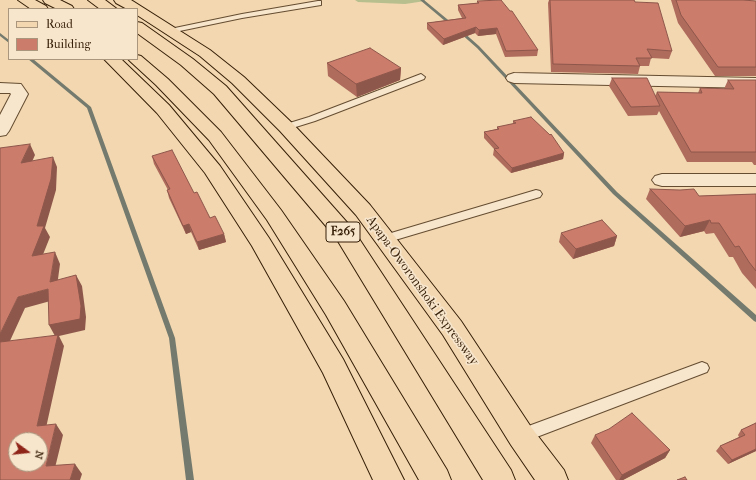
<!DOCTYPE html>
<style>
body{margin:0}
#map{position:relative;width:756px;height:480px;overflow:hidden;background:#f2d7b0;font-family:"IM FELL French Canon",serif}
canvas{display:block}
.legend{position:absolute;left:8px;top:8px;width:130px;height:52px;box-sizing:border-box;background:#f7e5cc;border:1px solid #aa967d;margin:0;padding:5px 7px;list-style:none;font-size:12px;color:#361f07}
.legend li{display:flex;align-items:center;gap:8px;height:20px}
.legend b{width:20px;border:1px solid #aa967d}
.north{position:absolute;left:8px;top:432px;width:40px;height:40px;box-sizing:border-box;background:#f7e5cc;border:1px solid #aa967d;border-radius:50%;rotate:105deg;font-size:11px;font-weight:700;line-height:16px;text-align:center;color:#361f07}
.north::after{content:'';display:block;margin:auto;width:14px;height:18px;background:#8f2418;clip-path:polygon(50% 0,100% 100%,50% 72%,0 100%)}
</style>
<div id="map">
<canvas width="756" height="480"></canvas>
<ul class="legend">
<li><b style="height:5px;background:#f2d7b0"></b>Road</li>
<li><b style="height:11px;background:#cb7c6b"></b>Building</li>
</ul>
<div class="north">N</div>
</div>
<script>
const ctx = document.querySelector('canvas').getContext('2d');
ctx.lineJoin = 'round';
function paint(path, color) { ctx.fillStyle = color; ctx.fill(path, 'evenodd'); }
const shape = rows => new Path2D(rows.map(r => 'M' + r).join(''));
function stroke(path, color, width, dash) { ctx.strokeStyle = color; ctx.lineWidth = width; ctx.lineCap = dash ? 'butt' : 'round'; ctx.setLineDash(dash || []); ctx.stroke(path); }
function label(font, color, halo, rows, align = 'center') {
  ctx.font = font + ' "IM FELL French Canon",serif'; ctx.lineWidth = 3.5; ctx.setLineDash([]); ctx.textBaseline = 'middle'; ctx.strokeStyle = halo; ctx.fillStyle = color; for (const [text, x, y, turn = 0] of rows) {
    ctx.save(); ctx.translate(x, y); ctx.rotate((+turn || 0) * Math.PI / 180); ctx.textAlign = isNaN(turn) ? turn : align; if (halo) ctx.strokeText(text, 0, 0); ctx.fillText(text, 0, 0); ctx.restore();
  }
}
const green = shape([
 [355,0,425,0,425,1,405,4,358,2]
]);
const stream = shape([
 [420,0,424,0,453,24,453,26,451,26,420,0],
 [460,31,462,31,479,46,617,192,756,315,756,322,754,321,613,194,477,48,460,33,460,31],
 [0,33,9,40,9,43,0,36,0,33],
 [28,59,33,59,91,107,175,338,194,480,186,480,169,338,87,108,28,59]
]);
const service = shape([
 [318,1,321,1,321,5,242,18,170,33,166,31,170,29,242,14,318,1],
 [421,74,425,77,424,79,315,121,286,130,281,127,283,125,309,117,421,74],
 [536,190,540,191,542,194,540,197,385,243,381,242,379,239,381,236,536,190],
 [702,362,707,364,709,368,707,372,521,443,515,441,513,436,515,431,702,362]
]);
const minor = shape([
 [514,73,756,78,756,88,514,83,508,81,506,78,508,75,514,73],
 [0,83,21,84,28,94,9,131,6,135,0,136,0,115,11,94,10,93,0,93,0,83],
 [662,174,756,174,756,186,662,186,655,184,652,180,655,176,662,174]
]);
const primary = shape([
 [18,0,35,0,46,6,48,9,31,9,18,0],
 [114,0,131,0,210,50,244,77,292,123,370,205,461,321,531,427,564,470,568,480,535,480,511,445,443,335,356,215,280,131,232,83,200,56,137,15,137,9,127,9,116,3,114,0],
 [104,59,121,59,169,105,220,166,269,238,343,359,404,480,373,480,323,373,252,246,205,173,157,113,104,59]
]);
const motorway = shape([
 [43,0,60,0,72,6,74,9,57,9,45,3,43,0],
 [88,0,105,0,117,9,100,9,88,0],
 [137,22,142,23,193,59,226,86,352,228,511,470,515,480,483,480,336,238,214,94,181,65,137,33,137,22],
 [137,55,141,56,168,79,221,132,281,210,344,301,447,470,451,480,419,480,326,315,267,220,209,140,156,85,131,62,128,59,137,59,137,55]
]);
const wall = shape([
 [549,0,634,0,635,2,672,51,669,59,651,58,649,66,640,66,638,74,551,72,548,3],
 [671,0,743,0,756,1,756,76,715,76,678,23],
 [477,1,538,50,537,56,505,57,496,34,478,36,475,33,443,45,427,29,427,23,462,18,458,10,458,5,477,3],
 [327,63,401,68,400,80,357,97,328,76],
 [612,78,655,96,657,92,698,93,700,88,724,89,728,80,756,80,756,165,754,165,752,162,687,162,659,111,657,115,628,116,609,86],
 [513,121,564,153,563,159,511,173,493,155,494,149,484,138,484,132,497,129,497,127,513,124],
 [152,156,210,218,224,234,226,242,199,250,191,232,186,234,169,198,167,190,168,190,154,164],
 [650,189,699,196,756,194,756,289,742,273,733,257,729,257,714,233,706,234,704,231,680,237,646,199],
 [561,233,617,236,614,246,573,259,559,242],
 [756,423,756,451,728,464,716,451,720,446,739,437,738,435,741,430],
 [595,435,670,450,665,458,623,480,616,480,591,443]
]);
const shadedWall = shape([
 [476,27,475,33,443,45,444,39],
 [497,28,496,34,478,36,479,30],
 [401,68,400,80,357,97,356,84],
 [30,144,35,155,27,173,21,163],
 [564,153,563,159,511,173,512,168],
 [53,157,57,167,56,190,45,228,50,237,38,267,32,256,37,226],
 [710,220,704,231,680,237,685,226],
 [189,224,191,232,186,234,183,226],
 [224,234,226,242,199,250,197,242],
 [617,236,614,246,573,259,576,249],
 [55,252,60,264,56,294,50,282],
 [76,275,82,286,86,317,85,330,59,336,64,346,44,437,37,426,55,336,49,325],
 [48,289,54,300,25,308,4,354,0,349,0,334,18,297],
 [56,424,63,435,53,476,46,466],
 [756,449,756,451,728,464,732,460],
 [670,450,665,458,623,480,619,480,622,475],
 [75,464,82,474,80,480,70,480]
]);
const building = shape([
 [501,0,510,11,512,11,538,50,506,51,497,28,479,30,476,27,444,39,427,23,466,18,458,5,479,3,477,1,501,0],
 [550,0,634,0,635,2,658,3,672,51,647,49,652,58,636,58,640,66,553,64,550,0],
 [676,0,743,0,756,1,756,67,718,67,681,15,676,0],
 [370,48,401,68,356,84,327,63,370,48],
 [612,78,647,78,660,106,631,107,612,78],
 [728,80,756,80,756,152,691,152,657,92,702,93,700,88,734,89,728,80],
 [531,117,550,135,551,134,564,153,512,168,494,149,499,148,484,132,499,129,497,127,516,123,513,121,531,117],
 [30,144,21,163,53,157,51,179,37,226,44,226,32,256,55,252,50,282,76,275,81,306,80,319,49,325,48,289,18,297,0,334,0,148,30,144],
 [172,150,194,193,197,192,210,218,215,216,224,234,197,242,189,224,183,226,167,190,170,189,152,156,172,150],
 [650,189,680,190,694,189,699,196,756,194,756,271,749,262,739,246,735,247,719,223,711,223,710,220,685,226,650,189],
 [602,220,617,236,576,249,561,233,602,220],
 [58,335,37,426,56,424,46,466,75,464,70,480,0,480,0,342,58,335],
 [16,440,40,440,40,464,16,464,16,440],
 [632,413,670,450,622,475,595,435,609,429,632,413],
 [756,423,756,449,732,460,720,446,745,435,741,430,756,423],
 [685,477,687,480,677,480,685,477]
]);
const shields = [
 [343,232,34]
];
const shieldNames = [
 ["F265",343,232]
];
const streetNames = [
 ["Apapa-Oworonshoki Expressway",422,291,54]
];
paint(green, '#b7bf8e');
paint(stream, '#747b6e');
stroke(service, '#654d31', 2);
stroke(minor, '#654d31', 2);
stroke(primary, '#361f07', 2);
stroke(motorway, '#361f07', 2);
paint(service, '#f7e5cc');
paint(minor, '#f7e5cc');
paint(primary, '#f2d7b0');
paint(motorway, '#f2d7b0');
paint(wall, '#af6b5c');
paint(shadedWall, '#8e574b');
paint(building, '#cb7c6b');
stroke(building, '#8e574b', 1);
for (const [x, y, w] of shields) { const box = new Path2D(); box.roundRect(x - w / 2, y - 10, w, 20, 3); ctx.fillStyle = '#f7e5cc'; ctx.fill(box); stroke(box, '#361f07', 1); }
label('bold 12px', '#361f07', null, shieldNames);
label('13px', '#361f07', '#f7e5cc', streetNames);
</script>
